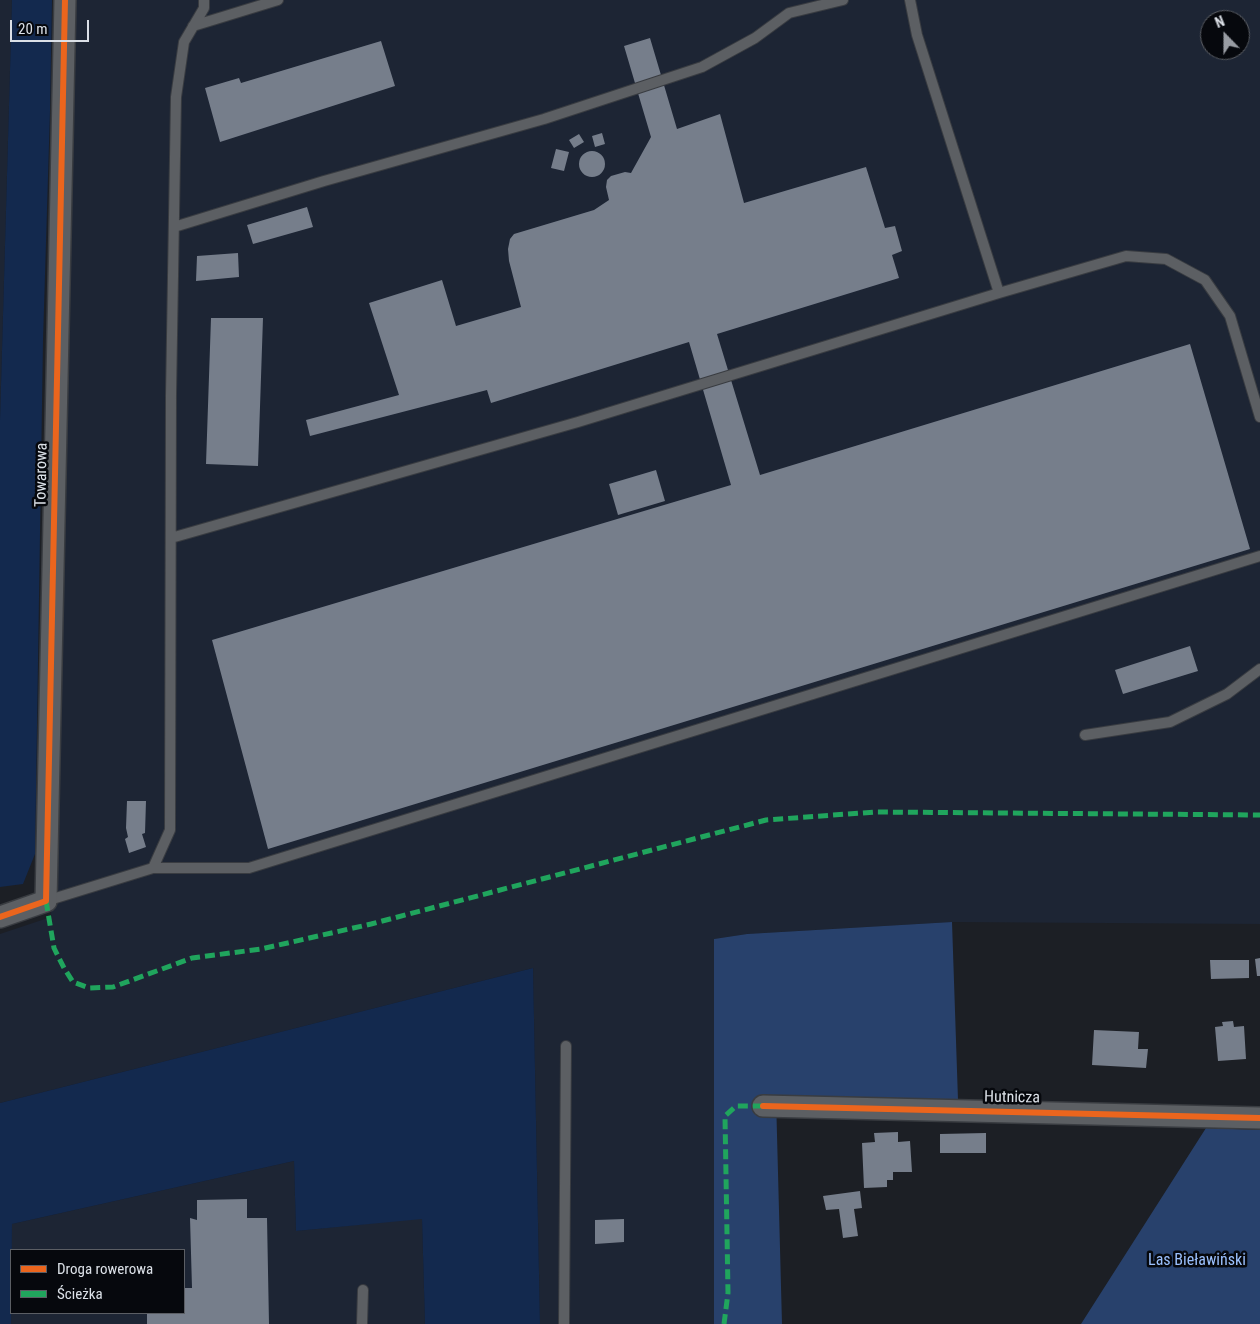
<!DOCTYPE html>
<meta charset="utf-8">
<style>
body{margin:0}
#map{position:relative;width:1260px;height:1324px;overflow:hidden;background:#1c1f25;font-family:"Roboto Condensed",sans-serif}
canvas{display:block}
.legend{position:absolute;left:10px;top:1249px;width:175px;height:65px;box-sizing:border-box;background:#06080d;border:1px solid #5b5e64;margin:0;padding:6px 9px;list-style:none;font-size:15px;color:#dbe0e7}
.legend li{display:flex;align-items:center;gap:10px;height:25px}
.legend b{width:25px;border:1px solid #5b5e64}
.north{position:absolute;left:1200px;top:10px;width:50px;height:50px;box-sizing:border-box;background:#06080d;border:1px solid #5b5e64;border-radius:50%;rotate:338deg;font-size:14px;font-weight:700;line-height:20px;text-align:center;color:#dbe0e7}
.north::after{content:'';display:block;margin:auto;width:18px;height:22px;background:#989ca3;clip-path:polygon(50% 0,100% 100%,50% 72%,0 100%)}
.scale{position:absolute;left:10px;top:20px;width:79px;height:22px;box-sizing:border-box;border:2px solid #dbe0e7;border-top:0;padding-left:6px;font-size:15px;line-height:18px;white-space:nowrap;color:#dbe0e7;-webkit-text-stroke:4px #06080d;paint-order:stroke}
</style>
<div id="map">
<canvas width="1260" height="1324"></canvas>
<ul class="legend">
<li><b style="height:6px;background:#eb651d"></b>Droga rowerowa</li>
<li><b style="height:6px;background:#20a55d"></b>Ścieżka</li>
</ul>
<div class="north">N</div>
<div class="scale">20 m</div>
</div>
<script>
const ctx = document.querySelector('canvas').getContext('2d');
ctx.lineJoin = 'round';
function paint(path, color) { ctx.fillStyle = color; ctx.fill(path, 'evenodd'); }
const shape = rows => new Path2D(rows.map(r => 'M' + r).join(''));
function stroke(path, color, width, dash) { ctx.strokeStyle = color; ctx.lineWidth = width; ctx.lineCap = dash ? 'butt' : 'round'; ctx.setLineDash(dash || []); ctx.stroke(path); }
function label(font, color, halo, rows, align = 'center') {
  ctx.font = font + ' "Roboto Condensed",sans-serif'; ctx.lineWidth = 5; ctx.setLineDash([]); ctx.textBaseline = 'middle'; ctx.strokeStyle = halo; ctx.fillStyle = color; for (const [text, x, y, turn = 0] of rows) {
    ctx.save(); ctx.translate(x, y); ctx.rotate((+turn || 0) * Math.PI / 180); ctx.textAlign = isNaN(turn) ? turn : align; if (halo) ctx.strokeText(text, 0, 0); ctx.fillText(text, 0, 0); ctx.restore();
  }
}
const built = shape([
 [0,0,12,0,0,420],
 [73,0,1260,0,1260,924,952,922,747,934,714,939,714,1324,540,1324,533,968,0,1103,0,934,51,917],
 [1210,20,1240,20,1240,50,1210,50],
 [294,1161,296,1231,422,1218,425,1324,11,1324,11,1268,11,1313,184,1313,184,1250,11,1250,12,1224]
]);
const green = shape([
 [12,0,52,0,50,111,43,340,35,854,23,884,0,887,0,420],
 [533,968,540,1324,425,1324,422,1219,296,1231,294,1161,12,1224,11,1324,0,1324,0,1103]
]);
const forest = shape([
 [952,922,958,1100,776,1097,782,1324,714,1324,714,939,747,934],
 [1206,1128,1260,1130,1260,1324,1081,1324]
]);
const building = shape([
 [650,38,677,129,720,114,744,203,866,167,885,228,895,226,902,251,892,255,899,278,717,334,760,475,1190,344,1250,549,268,849,212,640,731,485,689,342,491,403,487,390,310,436,306,420,399,395,369,303,442,280,456,326,521,307,509,261,508,249,510,239,514,234,594,210,609,200,606,187,607,180,611,176,625,172,631,173,651,137,624,46],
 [381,41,395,86,220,142,205,88,239,78,241,83],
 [602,133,605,144,595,147,592,136],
 [579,134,584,142,574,148,569,140],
 [556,149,569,152,564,171,551,168],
 '579 164a13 13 0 1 1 26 0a13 13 0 1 1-26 0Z',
 [307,207,313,227,253,244,247,225],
 [238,253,239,277,196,281,197,256],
 [211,318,263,318,258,466,206,464],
 [656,470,665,501,618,515,609,484],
 [1190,646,1198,671,1123,694,1115,670],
 [127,801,146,801,145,833,142,834,146,847,129,853,125,839,128,837,126,828],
 [1260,958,1260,976,1257,976,1255,959],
 [1210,960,1249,960,1249,978,1211,979],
 [1233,1021,1234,1027,1244,1026,1246,1059,1218,1061,1215,1027,1223,1026,1222,1022],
 [1094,1030,1139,1032,1138,1049,1148,1049,1146,1068,1092,1065],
 [898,1132,898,1142,910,1141,912,1172,893,1172,893,1180,887,1180,887,1187,864,1188,862,1143,875,1142,874,1133],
 [986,1133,986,1153,940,1153,940,1134],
 [860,1191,862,1208,854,1209,858,1236,843,1238,839,1209,826,1210,823,1196],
 [247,1199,247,1218,267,1218,269,1324,147,1324,147,1313,184,1313,184,1288,192,1288,190,1218,197,1220,197,1200],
 [624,1219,624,1242,595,1244,595,1220]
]);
const lane = shape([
 [910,0,917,35,999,293,1126,256,1166,259,1205,280,1230,316,1260,417],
 [193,26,278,0],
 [174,227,324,181,544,119,702,67,755,38,789,13,843,0],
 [171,538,578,422,999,293],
 [1085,735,1170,722,1227,694,1260,669],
 [153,868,249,868,1260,556],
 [46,901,153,868,170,830,171,395,176,97,184,42,204,8,204,0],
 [362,1324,363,1290],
 [564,1324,566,1046]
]);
const street = shape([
 [0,917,46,901,65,0],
 [763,1106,1260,1118]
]);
const quiet = shape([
 [46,901,54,948,64,968,73,982,89,988,113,987,192,958,261,949,371,924,766,820,875,812,1260,815],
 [724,1324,728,1293,725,1116,736,1106,763,1106]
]);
const cycleway = shape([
 [0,917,46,901,65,0],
 [763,1106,1260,1118]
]);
const streetNames = [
 ["Towarowa",42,475,-89],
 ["Hutnicza",1012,1098,1]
];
const parkNames = [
 ["Las Bieławiński",1197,1261]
];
paint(built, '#1d2534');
paint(green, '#13294e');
paint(forest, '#28416c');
paint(building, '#767e8b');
stroke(lane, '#393c41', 12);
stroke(street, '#393c41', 24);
stroke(lane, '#5c5f63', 10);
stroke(street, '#5c5f63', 21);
stroke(quiet, '#20a55d', 5, [10, 5]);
stroke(cycleway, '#eb651d', 6);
label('16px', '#dbe0e7', '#06080d', streetNames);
label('16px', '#9bc0fd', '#06080d', parkNames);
</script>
